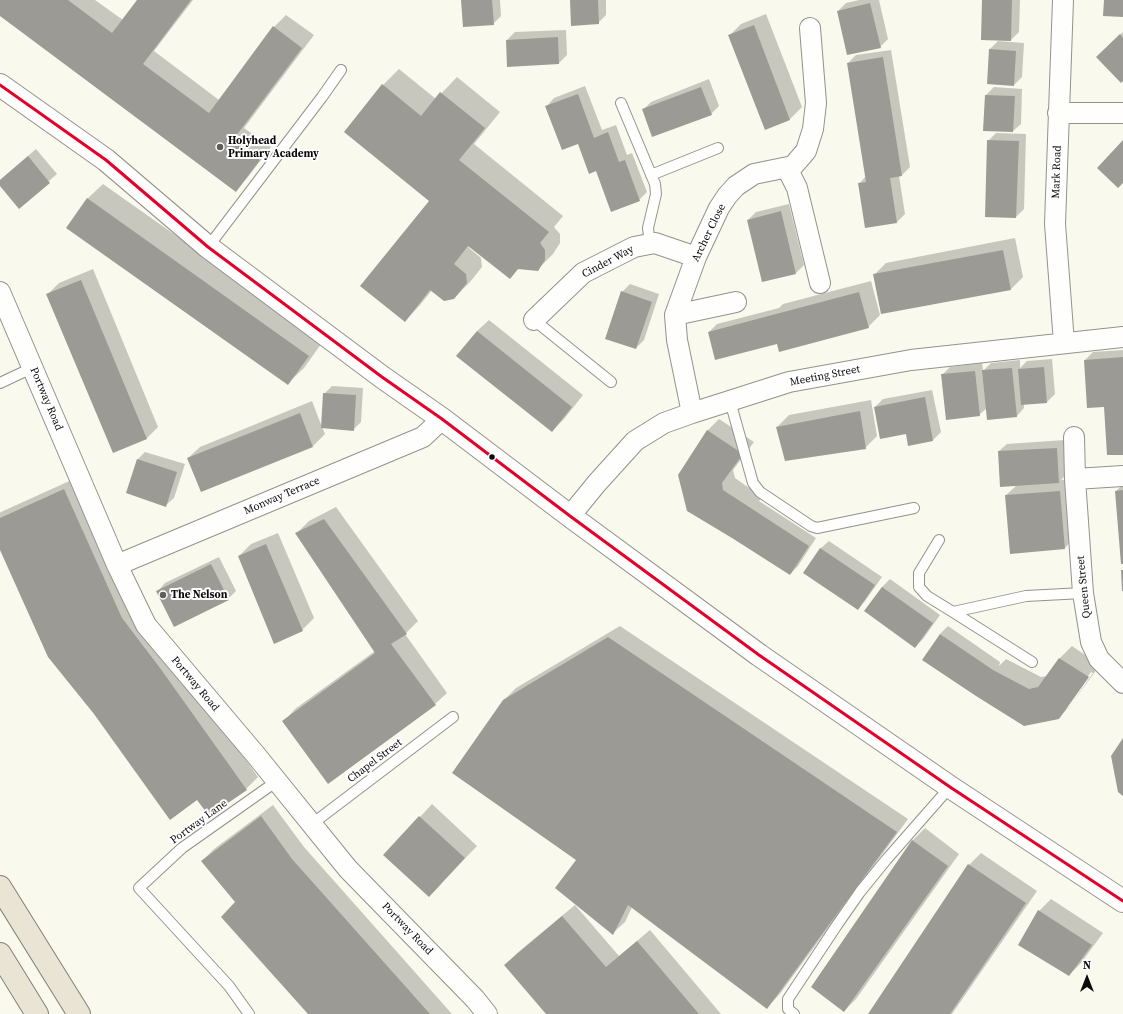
<!DOCTYPE html>
<style>
body{margin:0}
#map{position:relative;width:1123px;height:1014px;overflow:hidden;background:#faf9ee;font-family:"Source Serif 4",serif}
canvas{display:block}
.north{position:absolute;left:1067px;top:958px;width:40px;height:40px;-webkit-text-stroke:3px #fff;paint-order:stroke;rotate:0deg;font-size:11px;font-weight:700;line-height:16px;text-align:center;color:#0b0b0b}
.north::after{content:'';display:block;margin:auto;width:14px;height:18px;background:#0b0b0b;clip-path:polygon(50% 0,100% 100%,50% 72%,0 100%)}
</style>
<div id="map">
<canvas width="1123" height="1014"></canvas>
<div class="north">N</div>
</div>
<script>
const ctx = document.querySelector('canvas').getContext('2d');
ctx.lineJoin = 'round';
function paint(path, color) { ctx.fillStyle = color; ctx.fill(path, 'evenodd'); }
const shape = rows => new Path2D(rows.map(r => 'M' + r).join(''));
function stroke(path, color, width, dash) { ctx.strokeStyle = color; ctx.lineWidth = width; ctx.lineCap = dash ? 'butt' : 'round'; ctx.setLineDash(dash || []); ctx.stroke(path); }
function label(font, color, halo, rows, align = 'center') {
  ctx.font = font + ' "Source Serif 4",serif'; ctx.lineWidth = 4; ctx.setLineDash([]); ctx.textBaseline = 'middle'; ctx.strokeStyle = halo; ctx.fillStyle = color; for (const [text, x, y, turn = 0] of rows) {
    ctx.save(); ctx.translate(x, y); ctx.rotate((+turn || 0) * Math.PI / 180); ctx.textAlign = isNaN(turn) ? turn : align; if (halo) ctx.strokeText(text, 0, 0); ctx.fillText(text, 0, 0); ctx.restore();
  }
}
const shadow = shape([
 [0,0,95,0,123,20,138,0,193,0,154,51,219,100,274,27,286,15,314,35,244,128,271,147,247,178,236,190,0,15],
 [462,0,500,0,501,16,493,24],
 [571,0,606,0,606,15,598,23],
 [859,0,879,0,888,39,880,47,838,11,846,3],
 [983,0,1020,0,1019,32,1011,40],
 [766,14,802,107,790,119,765,129,729,36,741,24],
 [566,30,567,55,559,63,508,66,507,40,515,32],
 [1123,32,1123,80,1105,49],
 [998,41,1024,43,1022,77,1014,85,988,83,990,49],
 [891,50,910,167,902,175,899,176,905,214,897,222,866,227,859,184,866,176,848,63,856,55],
 [399,69,436,99,457,77,500,112,474,144,563,216,554,227,560,234,560,243,553,254,537,270,519,268,510,278,470,246,468,247,481,258,482,267,470,282,454,298,432,290,420,305,405,321,431,201,345,132,383,85],
 [709,79,719,106,711,114,643,110,651,102],
 [585,86,602,130,616,125,627,155,632,153,647,192,639,200,596,170,579,142,547,106,554,98],
 [994,87,1022,89,1021,124,1013,131,984,130,986,95],
 [996,133,1026,134,1024,209,1016,217,986,216,988,141],
 [36,149,57,174,19,207,0,184,0,180],
 [103,184,324,340,304,368,288,383,87,199],
 [789,204,804,265,796,273,748,220,756,212],
 [1015,238,1023,277,1011,289,874,275,886,263],
 [93,269,158,427,146,439,47,295,59,283],
 [871,281,880,315,868,327,778,343,709,332,717,324,779,308,783,304],
 [630,284,659,294,644,340,636,348,622,292],
 [489,320,583,395,564,419,552,431,477,331],
 [1123,350,1123,454,1105,406,1085,360,1093,352],
 [1052,359,1055,394,1047,402,1024,403,1024,408,1017,416,987,408,979,415,942,375,950,367,982,363,983,371,991,363,1020,360,1020,368,1027,361],
 [332,386,363,388,361,422,353,430,322,427,325,434,313,446,202,490,188,458,200,447,312,401,322,427,324,394],
 [932,390,941,432,933,440,909,445,906,433,875,407,883,399],
 [871,400,877,436,865,448,777,427,789,415],
 [719,419,754,442,733,470,735,478,762,497,759,501,816,538,798,566,790,574,733,537,707,431],
 [1065,440,1067,474,1061,480,1072,479,1076,536,1065,548,1006,495,1017,485,999,451,1007,444],
 [145,452,185,464,174,498,166,505,137,460],
 [76,478,172,656,258,777,246,789,197,799,0,548,0,513,1,512],
 [1123,484,1123,563,1116,491],
 [336,507,418,621,405,634,447,693,435,704,284,721,295,709,375,651,297,533,309,521],
 [278,533,314,618,302,630,239,556,251,544],
 [829,541,882,577,865,601,858,609,804,572,821,548],
 [219,557,236,591,228,599,158,591,165,583],
 [890,579,940,615,923,639,915,647,865,611,882,587],
 [620,626,908,819,779,995,767,1007,632,907,625,922,613,933,504,700,516,688],
 [948,626,1000,662,999,666,1006,659,1041,677,1047,676,1060,658,1072,646,1100,665,1070,706,1058,718,940,634],
 [1091,672,1093,673,1068,709,1065,709],
 [432,804,477,846,429,896,385,855],
 [273,805,304,847,452,1014,309,1014,237,902,202,861,214,849],
 [925,828,959,854,856,999,844,1011,812,987,913,840],
 [981,853,1037,891,952,1014,869,1014,969,865],
 [1051,899,1103,933,1081,963,1069,975,1039,911],
 [575,905,619,956,650,930,721,1014,547,1014,505,965,517,953]
]);
const building = shape([
 [0,0,68,0,112,33,137,0,191,0,143,64,209,113,273,26,302,48,233,140,260,160,236,192,0,16],
 [461,0,492,0,494,25,463,27],
 [570,0,598,0,599,24,571,26],
 [982,0,1012,0,1011,41,981,40],
 [1104,0,1123,0,1123,17,1103,16],
 [870,3,881,48,847,55,837,11],
 [754,25,790,120,765,130,728,35],
 [1120,34,1123,38,1123,81,1121,83,1096,57],
 [558,37,559,64,507,67,506,40],
 [989,49,1016,51,1014,86,987,84],
 [883,57,902,176,890,178,897,223,865,228,858,183,866,182,847,63],
 [382,84,421,116,440,92,485,128,459,160,549,232,540,243,545,250,545,260,538,271,518,269,510,279,468,246,454,264,466,274,467,283,454,299,444,301,430,290,405,322,360,286,429,201,344,132],
 [701,87,712,115,652,137,642,109],
 [578,94,594,138,608,132,619,162,625,160,640,201,611,212,596,171,589,174,578,144,562,150,545,106],
 [985,95,1015,96,1013,132,983,131],
 [987,140,1019,141,1016,218,985,217],
 [1123,140,1123,183,1118,188,1097,168],
 [28,156,50,183,19,209,0,186,0,180],
 [87,198,309,356,288,385,66,228],
 [781,211,796,274,762,282,747,220],
 [1003,250,1011,290,881,314,873,274],
 [81,280,147,439,113,453,46,294],
 [621,291,652,302,636,349,605,339],
 [859,292,869,328,779,352,777,344,715,360,708,332],
 [477,331,572,407,552,432,456,356],
 [1123,357,1123,455,1107,455,1104,407,1087,408,1084,360],
 [1044,367,1047,403,1021,405,1018,369],
 [1012,368,1017,417,987,420,982,370],
 [975,371,980,416,946,420,941,374],
 [323,393,356,395,354,431,321,428],
 [925,397,933,441,908,446,906,434,880,439,874,407],
 [860,411,866,449,785,461,776,427],
 [300,413,313,447,201,492,187,458],
 [707,430,743,454,722,483,723,490,809,546,790,575,732,538,687,511,678,475],
 [1057,448,1059,483,1000,487,998,451],
 [137,459,177,472,166,507,126,493],
 [64,489,122,618,160,668,247,790,209,816,197,800,170,820,94,714,48,657,0,550,0,518],
 [1123,490,1123,564,1121,564,1115,491],
 [1060,491,1065,549,1010,554,1005,495],
 [324,519,407,634,391,644,436,705,328,784,282,721,375,653,295,533],
 [266,544,303,631,274,644,238,556],
 [820,548,875,585,858,610,803,573],
 [211,564,229,600,174,627,156,591],
 [1121,570,1123,570,1123,591,1122,591],
 [882,587,933,623,915,648,864,611],
 [940,634,993,670,1029,689,1038,687,1059,658,1089,677,1059,719,1024,726,976,696,922,660],
 [608,637,897,832,767,1009,628,905,613,935,555,888,576,860,452,773,503,700],
 [1123,738,1123,796,1118,792,1111,756],
 [261,816,292,859,430,1014,308,1014,221,917,235,902,201,861],
 [419,816,465,858,429,897,383,855],
 [912,840,948,866,844,1012,811,987],
 [968,864,1026,903,950,1014,868,1014],
 [1038,910,1092,945,1069,976,1018,945],
 [562,916,606,967,637,941,699,1014,546,1014,504,965]
]);
const service = shape([
 [621,103,655,184,656,194,648,228,649,236,655,243],
 [651,175,718,148],
 [208,247,322,97,341,70],
 [534,320,611,382],
 [0,383,32,368],
 [730,401,753,483,760,492,811,526,817,528,914,508],
 [939,540,919,573,919,587,927,596,953,612,1026,596,1083,593],
 [953,612,1032,662],
 [312,824,453,717],
 [249,1014,229,986,139,888,182,848,277,781],
 [794,1014,788,1009,788,999,837,925,860,892,886,860,950,787]
]);
const minor = shape([
 [1063,0,1055,224,1064,343],
 [1058,113,1123,113],
 [787,168,797,188,820,283],
 [0,292,117,565,146,625,255,754,348,869,475,999,487,1014],
 [675,315,736,302],
 [534,320,583,273,634,247,655,243,696,257],
 [692,413,677,340,675,315,696,257,719,208,727,196,736,186,754,174,793,166,806,151,813,129,816,103,810,28],
 [1074,437,1075,479],
 [1123,476,1075,479,1083,593,1091,642,1099,659,1123,683],
 [570,516,597,483,635,441,664,423,692,413,789,382,911,360,1123,337],
 [117,565,423,437,442,419]
]);
const tertiary = shape([
 [0,85,106,160,208,247,382,377,442,419,570,516,759,655,950,787,1123,901]
]);
const trunk = shape([
 [0,887,79,1014],
 [0,954,37,1014]
]);
const bus1 = shape([
 [0,85,106,160,208,247,382,377,442,419,570,516,759,655,950,787,1123,901]
]);
const markers = [
 [220,147,4,"#5f5e5a"],
 [492,457,3.5,"#0b0b0b"],
 [163,595,4,"#5f5e5a"]
];
const poiNames = [
 ["Holyhead",228,141],
 ["Primary Academy",228,154],
 ["The Nelson",171,595]
];
const streetNames = [
 ["Mark Road",1057,172,-88],
 ["Archer Close",709,233,-64],
 ["Cinder Way",608,262,-28],
 ["Meeting Street",825,376,-11],
 ["Portway Road",46,399,67],
 ["Monway Terrace",282,496,-23],
 ["Queen Street",1084,587,-96],
 ["Portway Road",195,684,50],
 ["Chapel Street",375,761,-37],
 ["Portway Lane",199,822,-36],
 ["Portway Road",407,929,46]
];
paint(shadow, '#0003');
paint(building, '#9c9a94');
stroke(service, '#93928d', 12);
stroke(minor, '#93928d', 22);
stroke(tertiary, '#93928d', 24);
stroke(trunk, '#807f7a', 24);
stroke(service, '#fefefc', 10);
stroke(minor, '#fefefc', 20);
stroke(tertiary, '#fefefc', 22);
stroke(trunk, '#eae4d5', 22);
stroke(bus1, '#e4002b', 3);
for (const [x, y, r, color] of markers) { const dot = new Path2D(); dot.arc(x, y, r, 0, 2 * Math.PI); ctx.fillStyle = color; ctx.fill(dot); stroke(dot, '#fff', 1.5); }
label('bold 11px', '#0b0b0b', '#fff', poiNames, 'left');
label('11px', '#0b0b0b', '#fff', streetNames);
</script>
